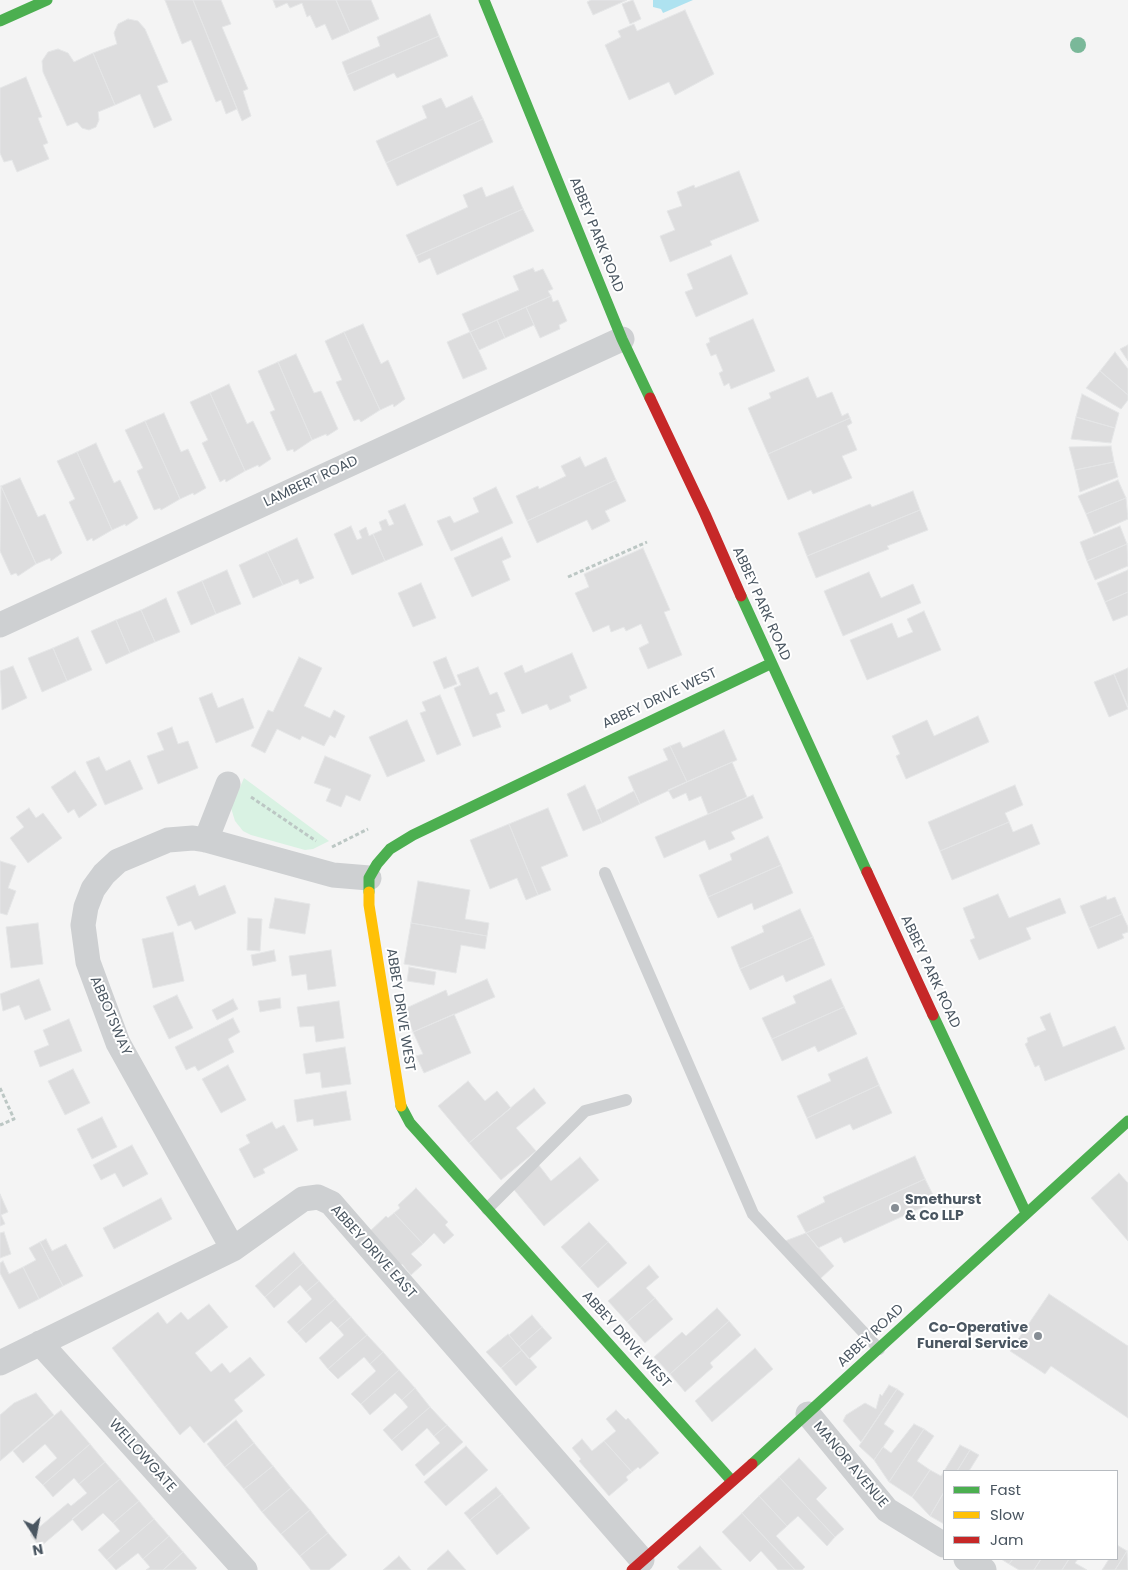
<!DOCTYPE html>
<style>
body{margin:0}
#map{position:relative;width:1128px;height:1570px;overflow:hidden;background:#f4f4f4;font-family:Poppins,sans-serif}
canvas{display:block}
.legend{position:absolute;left:943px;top:1470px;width:175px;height:90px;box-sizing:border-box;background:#fff;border:1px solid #b7bbc0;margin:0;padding:6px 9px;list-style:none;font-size:15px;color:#4a5661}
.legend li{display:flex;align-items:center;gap:10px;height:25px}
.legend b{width:25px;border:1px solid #b7bbc0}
.north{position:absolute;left:10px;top:1510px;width:50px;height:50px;-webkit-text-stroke:4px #fff;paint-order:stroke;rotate:169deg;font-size:14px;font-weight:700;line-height:20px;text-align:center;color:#4a5661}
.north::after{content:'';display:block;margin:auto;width:18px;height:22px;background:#4a5661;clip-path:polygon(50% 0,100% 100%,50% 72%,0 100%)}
</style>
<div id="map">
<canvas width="1128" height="1570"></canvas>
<ul class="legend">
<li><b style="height:6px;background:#4caf50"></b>Fast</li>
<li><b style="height:6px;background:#ffc107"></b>Slow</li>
<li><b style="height:6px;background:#c62828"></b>Jam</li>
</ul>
<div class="north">N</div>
</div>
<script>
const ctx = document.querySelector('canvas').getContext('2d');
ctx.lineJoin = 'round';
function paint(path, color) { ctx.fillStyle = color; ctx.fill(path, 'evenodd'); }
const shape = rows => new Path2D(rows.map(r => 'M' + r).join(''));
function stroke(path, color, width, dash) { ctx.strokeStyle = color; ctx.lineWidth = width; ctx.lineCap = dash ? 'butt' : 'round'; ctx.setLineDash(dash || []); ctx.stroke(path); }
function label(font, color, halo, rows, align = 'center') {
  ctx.font = font + ' Poppins,sans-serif'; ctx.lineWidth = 4; ctx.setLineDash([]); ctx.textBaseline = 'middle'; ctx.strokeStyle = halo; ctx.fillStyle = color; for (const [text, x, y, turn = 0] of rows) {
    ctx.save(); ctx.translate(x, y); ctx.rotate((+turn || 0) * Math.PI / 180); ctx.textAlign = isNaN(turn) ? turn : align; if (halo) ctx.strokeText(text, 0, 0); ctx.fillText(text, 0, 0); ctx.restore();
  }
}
const green = shape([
 [244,778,329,841,313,849,305,850,251,835,243,831,235,821,231,808]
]);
const water = shape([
 [653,0,693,0,663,13,661,9,653,7]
]);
const building = shape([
 [165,0,193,0,237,109,226,114,221,100,216,102,191,40,182,44,165,0],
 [193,0,221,0,231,24,222,27,248,89,243,91,251,116,242,121,193,0],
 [273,0,336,0,350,32,332,40,325,24,316,28,310,15,307,17,302,3,290,8,287,3,276,8,273,0],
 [336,0,371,0,379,19,350,32,336,0],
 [591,0,627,0,593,15,587,2,591,0],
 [633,0,641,19,630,24,622,4,633,0],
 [685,10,714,74,675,95,669,82,629,100,605,45,621,37,618,31,634,24,637,31,685,10],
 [430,14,439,36,347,75,342,62,380,46,377,37,430,14],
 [128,19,138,21,145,29,168,82,157,86,172,120,154,128,140,94,115,105,93,53,117,44,114,33,118,24,128,19],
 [439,36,448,56,397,78,394,73,354,91,347,75,439,36],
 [58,49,68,53,74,62,93,53,115,105,98,112,99,120,96,127,89,130,82,128,77,122,67,126,43,72,42,61,48,52,58,49],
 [26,77,42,117,38,118,48,143,43,145,49,159,17,172,12,160,4,162,0,153,0,88,26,77],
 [472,96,483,119,386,163,376,141,427,118,422,106,441,98,446,108,472,96],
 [483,119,493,142,397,186,386,163,483,119],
 [739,171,759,221,710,241,712,245,670,262,660,236,675,230,667,211,682,206,677,192,694,185,695,188,739,171],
 [513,186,523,209,416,256,406,235,468,207,463,195,482,187,486,197,513,186],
 [523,209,534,231,437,275,430,258,419,263,416,256,523,209],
 [731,255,748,294,696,317,685,292,693,289,687,274,731,255],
 [533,268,535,272,543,269,553,289,548,291,551,296,470,332,462,314,519,290,513,276,533,268],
 [551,296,553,302,558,300,567,321,559,325,560,329,540,338,526,307,551,296],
 [526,307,534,325,505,338,497,320,526,307],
 [753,319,775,371,731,389,729,383,724,386,719,373,723,371,716,354,711,356,706,344,710,342,709,338,753,319],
 [497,320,505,338,479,350,470,332,497,320],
 [363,324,381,364,388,360,405,399,394,407,393,404,380,410,344,332,363,324],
 [344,332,380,410,361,422,359,419,354,421,336,382,342,380,325,341,344,332],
 [470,332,487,369,463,379,447,342,470,332],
 [1128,345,1128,361,1120,349,1128,345],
 [1115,352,1128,369,1128,395,1100,371,1115,352],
 [296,354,314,393,321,391,338,429,327,436,326,434,312,440,278,362,296,354],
 [278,362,312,440,294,452,293,449,287,451,270,412,275,410,258,371,278,362],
 [1100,371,1128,395,1128,400,1121,409,1086,388,1100,371],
 [808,377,817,398,832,392,842,416,848,413,850,418,768,454,748,408,771,398,769,393,808,377],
 [229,384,247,424,253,421,271,459,259,467,258,465,245,471,210,393,229,384],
 [210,393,245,471,226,482,225,479,220,482,202,443,208,440,190,402,210,393],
 [1082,394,1119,413,1115,428,1076,417,1082,394],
 [164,413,181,452,188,449,206,488,194,495,193,493,180,499,145,421,164,413],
 [1076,417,1115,428,1111,443,1071,439,1076,417],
 [850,418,852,423,847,426,857,450,842,456,852,478,813,494,811,490,788,500,768,454,850,418],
 [145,421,180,499,161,510,160,508,154,510,137,471,143,468,125,430,145,421],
 [96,443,114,483,120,480,138,518,126,526,125,524,112,530,77,452,96,443],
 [1111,446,1114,462,1075,470,1069,447,1111,446],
 [77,452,112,530,93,541,92,538,87,541,69,502,75,499,57,461,77,452],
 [580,457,585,467,606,457,616,480,527,521,516,496,538,486,539,489,566,476,561,466,580,457],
 [1114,462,1118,477,1080,492,1075,470,1114,462],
 [20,478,38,517,45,514,62,553,51,561,50,558,36,564,1,486,20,478],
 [616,480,626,501,605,511,610,521,592,530,587,520,537,543,527,521,616,480],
 [1118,480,1126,498,1086,514,1078,496,1118,480],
 [1,486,36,564,18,576,16,573,11,575,0,551,1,486],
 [496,487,513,523,451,551,437,521,450,516,454,523,479,512,473,498,496,487],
 [913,491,920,510,807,556,798,533,870,504,872,507,913,491],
 [1126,498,1128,519,1094,534,1086,514,1126,498],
 [405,504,423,545,385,561,373,534,382,530,379,522,386,519,389,526,394,524,388,511,405,504],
 [920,510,928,530,887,546,889,549,816,578,807,556,920,510],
 [351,526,357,540,362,538,359,531,366,527,369,536,373,534,385,561,352,575,334,534,351,526],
 [1120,526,1127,544,1087,561,1080,542,1120,526],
 [502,537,511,557,502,561,510,580,472,597,454,558,502,537],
 [297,538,314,578,300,584,298,579,283,585,267,552,297,538],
 [1127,544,1128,566,1095,580,1087,561,1127,544],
 [643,548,670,610,664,612,682,655,648,669,639,648,649,643,641,624,626,631,624,627,611,632,609,625,593,632,575,593,589,587,584,574,643,548],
 [267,552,283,585,253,598,239,565,267,552],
 [227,570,241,604,216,614,202,581,227,570],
 [1128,570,1128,592,1105,602,1097,583,1128,570],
 [869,572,881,598,913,584,921,603,843,636,824,591,869,572],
 [202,581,216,614,191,625,177,592,202,581],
 [421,583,436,618,413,627,398,593,421,583],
 [1128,592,1128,615,1113,621,1105,602,1128,592],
 [166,598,180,632,155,642,141,610,166,598],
 [141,610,155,642,130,653,116,620,141,610],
 [924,611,941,650,867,680,850,640,892,623,898,638,913,632,907,619,924,611],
 [116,620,130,653,106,664,91,631,116,620],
 [78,637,92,670,67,681,53,648,78,637],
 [53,648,67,681,42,692,28,658,53,648],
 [572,653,587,688,569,696,571,701,550,710,547,704,522,714,504,673,522,665,525,673,572,653],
 [299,657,322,668,304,706,330,718,334,710,345,716,335,738,330,735,324,746,302,736,300,740,277,729,265,753,251,746,268,710,273,712,299,657],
 [446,657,457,684,444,689,433,662,446,657],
 [13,666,27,698,2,710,0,671,13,666],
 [478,667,490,695,497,692,505,711,496,714,501,727,473,737,454,688,461,685,457,675,478,667],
 [1128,668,1128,706,1114,674,1128,668],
 [1114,674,1128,709,1109,717,1094,682,1114,674],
 [212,693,218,708,243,698,254,728,216,743,199,698,212,693],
 [440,695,461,745,437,755,420,713,426,711,422,702,440,695],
 [978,716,989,742,906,779,896,756,900,754,892,736,927,720,934,736,978,716],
 [407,720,425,761,387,777,369,737,407,720],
 [172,727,178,744,188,741,198,768,158,784,147,756,164,750,157,733,172,727],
 [724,730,737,760,687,782,670,746,680,742,683,748,724,730],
 [670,746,687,782,640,804,628,777,668,760,663,749,670,746],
 [325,756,371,775,360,801,346,795,341,807,326,801,331,789,314,783,325,756],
 [99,757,106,771,130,760,143,789,105,805,86,762,99,757],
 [732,762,747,797,708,814,701,796,689,801,686,793,673,799,668,790,732,762],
 [75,771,97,805,79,818,74,809,68,813,51,787,75,771],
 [585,785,602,823,583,831,567,794,585,785],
 [1015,785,1023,805,1005,813,1009,822,940,851,928,822,1015,785],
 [634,791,640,804,602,823,597,810,634,791],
 [753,795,763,818,731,832,735,839,709,850,705,840,664,858,655,837,753,795],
 [29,808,36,818,43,813,62,838,28,863,10,838,24,827,16,817,29,808],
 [548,808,568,856,541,867,551,890,538,895,509,824,548,808],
 [1009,822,1013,832,1032,824,1040,844,952,880,940,851,1009,822],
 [509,824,538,895,526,900,517,878,490,889,470,840,509,824],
 [768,836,781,865,708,897,699,875,732,860,730,854,768,836],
 [0,861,16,866,8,888,16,891,7,915,0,913,0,861],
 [781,865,793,893,754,910,752,903,718,918,708,897,781,865],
 [418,881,470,890,465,919,489,923,487,936,411,923,418,881],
 [195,885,199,896,225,885,236,913,195,930,191,921,178,926,166,897,195,885],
 [998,894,1009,918,1060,898,1066,913,1026,928,1031,939,979,960,970,940,975,938,963,908,998,894],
 [1106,896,1107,900,1115,897,1122,914,1089,928,1080,906,1106,896],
 [275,898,310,904,305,934,269,928,275,898],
 [800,909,813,937,740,969,731,947,764,932,762,926,800,909],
 [1122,914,1128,927,1128,932,1122,934,1124,938,1098,949,1089,928,1122,914],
 [248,918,262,919,260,951,247,950,248,918],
 [38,923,43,964,11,968,6,927,38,923],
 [411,923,487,936,485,949,461,945,456,973,404,964,411,923],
 [173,932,184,981,153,988,142,939,173,932],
 [813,937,825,965,786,982,783,975,750,990,740,969,813,937],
 [274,950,276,961,253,966,251,955,274,950],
 [331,950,336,986,308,990,306,974,292,976,289,956,331,950],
 [409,967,436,972,434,985,407,981,409,967],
 [39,979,51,1010,25,1020,19,1005,3,1011,0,994,39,979],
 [487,979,495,997,413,1032,404,1009,446,990,448,996,487,979],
 [831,979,844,1007,772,1039,762,1018,796,1003,793,996,831,979],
 [177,995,193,1028,169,1039,153,1006,177,995],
 [280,998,281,1008,260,1012,258,1001,280,998],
 [233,999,238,1009,217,1020,212,1010,233,999],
 [339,1001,344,1038,316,1042,314,1026,300,1027,297,1007,339,1001],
 [844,1007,857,1034,818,1052,815,1046,782,1061,772,1039,844,1007],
 [1050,1013,1063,1047,1115,1026,1125,1049,1045,1081,1039,1065,1035,1067,1025,1044,1028,1042,1027,1038,1046,1030,1040,1017,1050,1013],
 [454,1014,471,1053,424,1073,416,1056,423,1054,413,1032,454,1014],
 [233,1018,240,1032,228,1039,234,1052,198,1071,195,1066,186,1070,175,1047,233,1018],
 [69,1019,82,1051,40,1067,34,1051,49,1045,43,1030,69,1019],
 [345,1047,351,1084,322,1088,320,1072,306,1074,303,1054,345,1047],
 [867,1057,879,1085,807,1118,797,1096,831,1081,828,1074,867,1057],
 [228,1065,246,1100,221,1113,202,1079,228,1065],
 [73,1069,90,1103,65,1115,48,1081,73,1069],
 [468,1081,485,1101,497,1091,511,1108,469,1143,438,1106,468,1081],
 [879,1085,892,1113,853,1130,850,1124,816,1139,807,1118,879,1085],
 [534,1088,546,1103,516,1128,536,1151,501,1180,469,1143,534,1088],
 [346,1091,351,1120,314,1126,313,1119,297,1122,294,1100,346,1091],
 [102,1117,117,1147,92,1159,77,1129,102,1117],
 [272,1122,276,1129,284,1125,298,1150,263,1169,265,1173,254,1178,239,1149,250,1143,246,1135,272,1122],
 [132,1145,148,1174,123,1187,115,1173,101,1180,93,1165,132,1145],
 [915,1156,925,1179,806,1233,797,1216,825,1202,823,1197,915,1156],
 [580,1157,599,1180,544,1226,511,1186,538,1164,551,1181,580,1157],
 [1119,1173,1128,1183,1128,1241,1091,1198,1119,1173],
 [925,1179,936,1201,844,1243,841,1237,818,1248,806,1233,925,1179],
 [416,1188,448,1222,445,1225,454,1235,444,1244,434,1233,423,1244,394,1213,400,1208,398,1205,416,1188],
 [0,1194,8,1212,1,1215,5,1224,0,1226,0,1194],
 [161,1198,172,1219,114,1249,103,1228,161,1198],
 [394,1213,423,1244,411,1254,422,1265,411,1275,402,1264,399,1267,368,1233,386,1216,388,1218,394,1213],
 [589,1222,608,1242,580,1268,561,1247,589,1222],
 [4,1232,11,1254,0,1258,0,1233,4,1232],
 [806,1233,834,1266,820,1279,785,1241,806,1233],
 [46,1239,52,1251,66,1244,83,1276,63,1286,40,1242,46,1239],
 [40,1242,63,1286,39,1299,23,1267,36,1260,29,1248,40,1242],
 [608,1242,627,1263,598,1288,580,1268,608,1242],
 [294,1252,303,1263,265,1297,255,1286,294,1252],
 [3,1261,9,1274,23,1267,39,1299,19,1309,0,1273,0,1263,3,1261],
 [303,1263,319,1281,306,1292,300,1285,274,1308,265,1297,303,1263],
 [649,1265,659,1277,646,1288,655,1298,627,1322,608,1301,649,1265],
 [319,1281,335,1299,297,1333,287,1322,312,1299,306,1292,319,1281],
 [1049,1294,1128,1346,1128,1418,1051,1366,1045,1374,1010,1351,1049,1294],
 [655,1298,673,1319,645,1343,627,1322,655,1298],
 [335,1299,351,1317,338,1328,331,1321,306,1343,297,1333,335,1299],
 [209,1304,228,1327,195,1353,211,1372,222,1363,230,1373,250,1357,265,1375,234,1400,243,1411,204,1443,190,1426,180,1435,112,1348,158,1312,167,1324,181,1312,188,1320,209,1304],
 [717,1308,729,1321,670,1374,654,1357,682,1332,686,1336,717,1308],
 [532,1315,542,1327,519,1347,509,1335,532,1315],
 [351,1317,367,1335,328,1369,319,1358,344,1335,338,1328,351,1317],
 [729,1321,741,1335,710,1363,713,1367,685,1392,670,1374,729,1321],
 [542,1327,552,1338,529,1359,519,1347,542,1327],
 [508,1334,522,1350,501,1368,486,1352,508,1334],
 [367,1335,383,1352,370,1364,364,1357,338,1379,328,1369,367,1335],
 [755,1348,773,1369,712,1422,695,1401,755,1348],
 [522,1350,537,1367,516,1386,501,1368,522,1350],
 [383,1352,399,1370,361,1404,351,1394,376,1371,370,1364,383,1352],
 [399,1370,415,1388,402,1400,395,1393,370,1415,361,1404,399,1370],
 [889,1385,897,1389,861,1442,843,1421,846,1415,865,1403,876,1409,880,1394,882,1396,889,1385],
 [415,1388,430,1407,392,1440,383,1430,408,1407,402,1400,415,1388],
 [897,1389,904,1394,884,1424,894,1431,874,1460,859,1446,897,1389],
 [36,1393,54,1415,0,1461,0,1415,14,1403,36,1393],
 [430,1407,447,1425,434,1436,427,1428,402,1451,392,1440,430,1407],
 [61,1410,90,1444,43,1485,35,1477,57,1458,45,1444,23,1463,13,1451,61,1410],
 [616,1410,626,1420,628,1418,659,1453,640,1469,638,1467,632,1472,604,1441,616,1431,606,1419,616,1410],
 [236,1420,254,1443,225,1467,207,1444,236,1420],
 [914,1424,924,1429,889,1482,874,1460,883,1447,891,1453,914,1424],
 [447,1425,463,1442,424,1476,415,1465,440,1443,434,1436,447,1425],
 [924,1429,934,1436,917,1461,930,1470,912,1497,889,1482,924,1429],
 [582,1439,592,1451,604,1441,632,1472,626,1477,628,1480,609,1496,579,1461,581,1459,572,1448,582,1439],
 [254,1443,273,1466,244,1489,225,1467,254,1443],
 [90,1444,105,1462,79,1484,74,1478,53,1497,43,1485,90,1444],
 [960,1445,970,1450,957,1471,944,1471,944,1492,930,1516,912,1497,930,1470,941,1476,960,1445],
 [466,1446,488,1470,446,1506,424,1482,466,1446],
 [970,1450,979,1455,969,1471,957,1471,970,1450],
 [799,1458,827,1488,816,1499,844,1529,835,1537,779,1477,799,1458],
 [105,1462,120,1479,40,1547,30,1535,68,1503,71,1506,87,1493,79,1484,105,1462],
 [273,1466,291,1488,262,1512,244,1489,273,1466],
 [779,1477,835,1537,827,1546,798,1516,787,1526,759,1496,779,1477],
 [120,1479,139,1501,113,1523,103,1513,82,1531,72,1519,120,1479],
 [496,1487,502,1494,470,1520,464,1513,496,1487],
 [291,1488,310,1510,281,1534,262,1512,291,1488],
 [944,1492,944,1524,930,1516,944,1492],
 [502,1494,530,1528,497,1555,470,1520,502,1494],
 [759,1496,787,1526,776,1536,805,1567,802,1570,795,1570,742,1513,759,1496],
 [139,1501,154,1519,107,1560,98,1550,120,1531,113,1523,139,1501],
 [310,1510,328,1533,300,1556,281,1534,310,1510],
 [742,1513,795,1570,778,1570,761,1551,750,1562,722,1532,742,1513],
 [154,1519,169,1536,143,1559,138,1553,116,1570,107,1560,154,1519],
 [328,1533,347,1555,329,1570,311,1570,300,1556,328,1533],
 [169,1536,183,1552,163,1570,146,1570,150,1567,143,1559,169,1536],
 [1117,1545,1127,1551,1115,1570,1102,1570,1109,1559,1117,1559,1117,1545],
 [700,1546,722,1570,680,1570,677,1567,700,1546],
 [448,1550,466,1570,428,1570,427,1569,448,1550],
 [1127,1551,1128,1570,1115,1570,1127,1551],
 [183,1552,197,1568,195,1570,163,1570,183,1552],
 [399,1556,411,1570,383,1570,399,1556],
 [1001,1559,1013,1559,1009,1564,1001,1559],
 [1013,1559,1041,1559,1034,1570,1019,1570,1009,1564,1013,1559],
 [1041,1559,1069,1559,1062,1570,1034,1570,1041,1559],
 [1069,1559,1078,1559,1075,1563,1087,1570,1062,1570,1069,1559]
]);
const path = shape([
 [568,577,647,542],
 [251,797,316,841],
 [332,847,368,829],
 [0,1088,14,1119,0,1125]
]);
const lane = shape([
 [605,873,753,1214,879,1349],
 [487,1209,585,1111,626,1100]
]);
const street = shape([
 [0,625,622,339],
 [206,840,228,784],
 [233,1249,118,1043,88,962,83,925,86,907,93,889,104,874,118,861,168,840,193,838,206,840,333,875,369,878],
 [40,1343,245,1570],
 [0,1363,233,1249,303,1199,318,1197,331,1203,642,1560],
 [808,1414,887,1510,944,1545],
 [966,1559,984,1570]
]);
const fast = shape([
 [484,0,622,339,650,398],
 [0,21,47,0],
 [741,596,867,872],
 [369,892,369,878,377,864,390,849,413,835,770,664],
 [933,1015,1026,1213],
 [401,1106,410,1123,731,1480],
 [752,1464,1128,1121]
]);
const slow = shape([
 [369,892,369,905,401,1106]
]);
const jam = shape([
 [650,398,705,514,741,596],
 [867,872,933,1015],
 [632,1570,752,1464]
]);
const trees = [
 [1078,45]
];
const markers = [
 [895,1208,5,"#868d94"],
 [1038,1336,5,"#868d94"]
];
const streetNames = [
 ["ABBEY PARK ROAD",596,235,68],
 ["LAMBERT ROAD",311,482,-25],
 ["ABBEY PARK ROAD",761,604,66],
 ["ABBEY DRIVE WEST",660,699,-25],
 ["ABBEY PARK ROAD",930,972,65],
 ["ABBEY DRIVE WEST",400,1010,81],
 ["ABBOTSWAY",110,1016,67],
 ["ABBEY DRIVE EAST",373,1252,48],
 ["ABBEY ROAD",871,1336,-43],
 ["ABBEY DRIVE WEST",626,1340,48],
 ["WELLOWGATE",142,1456,48],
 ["MANOR AVENUE",850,1465,50]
];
const poiNames = [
 ["Smethurst",905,1200],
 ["& Co LLP",905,1216],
 ["Co-Operative",1028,1328,"right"],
 ["Funeral Service",1028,1344,"right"]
];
paint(green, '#d9f2e3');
paint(water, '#aee2f0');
paint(building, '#ddddde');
stroke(building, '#e5e6e7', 1);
stroke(path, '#bcc7c4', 3, [4, 2.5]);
stroke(lane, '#ced0d2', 12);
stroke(street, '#ced0d2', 25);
stroke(fast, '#4caf50', 11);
stroke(slow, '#ffc107', 11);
stroke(jam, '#c62828', 11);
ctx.fillStyle = '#7ab899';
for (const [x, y] of trees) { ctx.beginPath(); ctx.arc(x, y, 8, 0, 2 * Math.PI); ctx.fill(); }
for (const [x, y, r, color] of markers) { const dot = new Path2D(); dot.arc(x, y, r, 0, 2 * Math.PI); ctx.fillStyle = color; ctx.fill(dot); stroke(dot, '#fff', 2); }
label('14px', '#4a5661', '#fff', streetNames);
label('bold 14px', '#4a5661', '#fff', poiNames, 'left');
</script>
